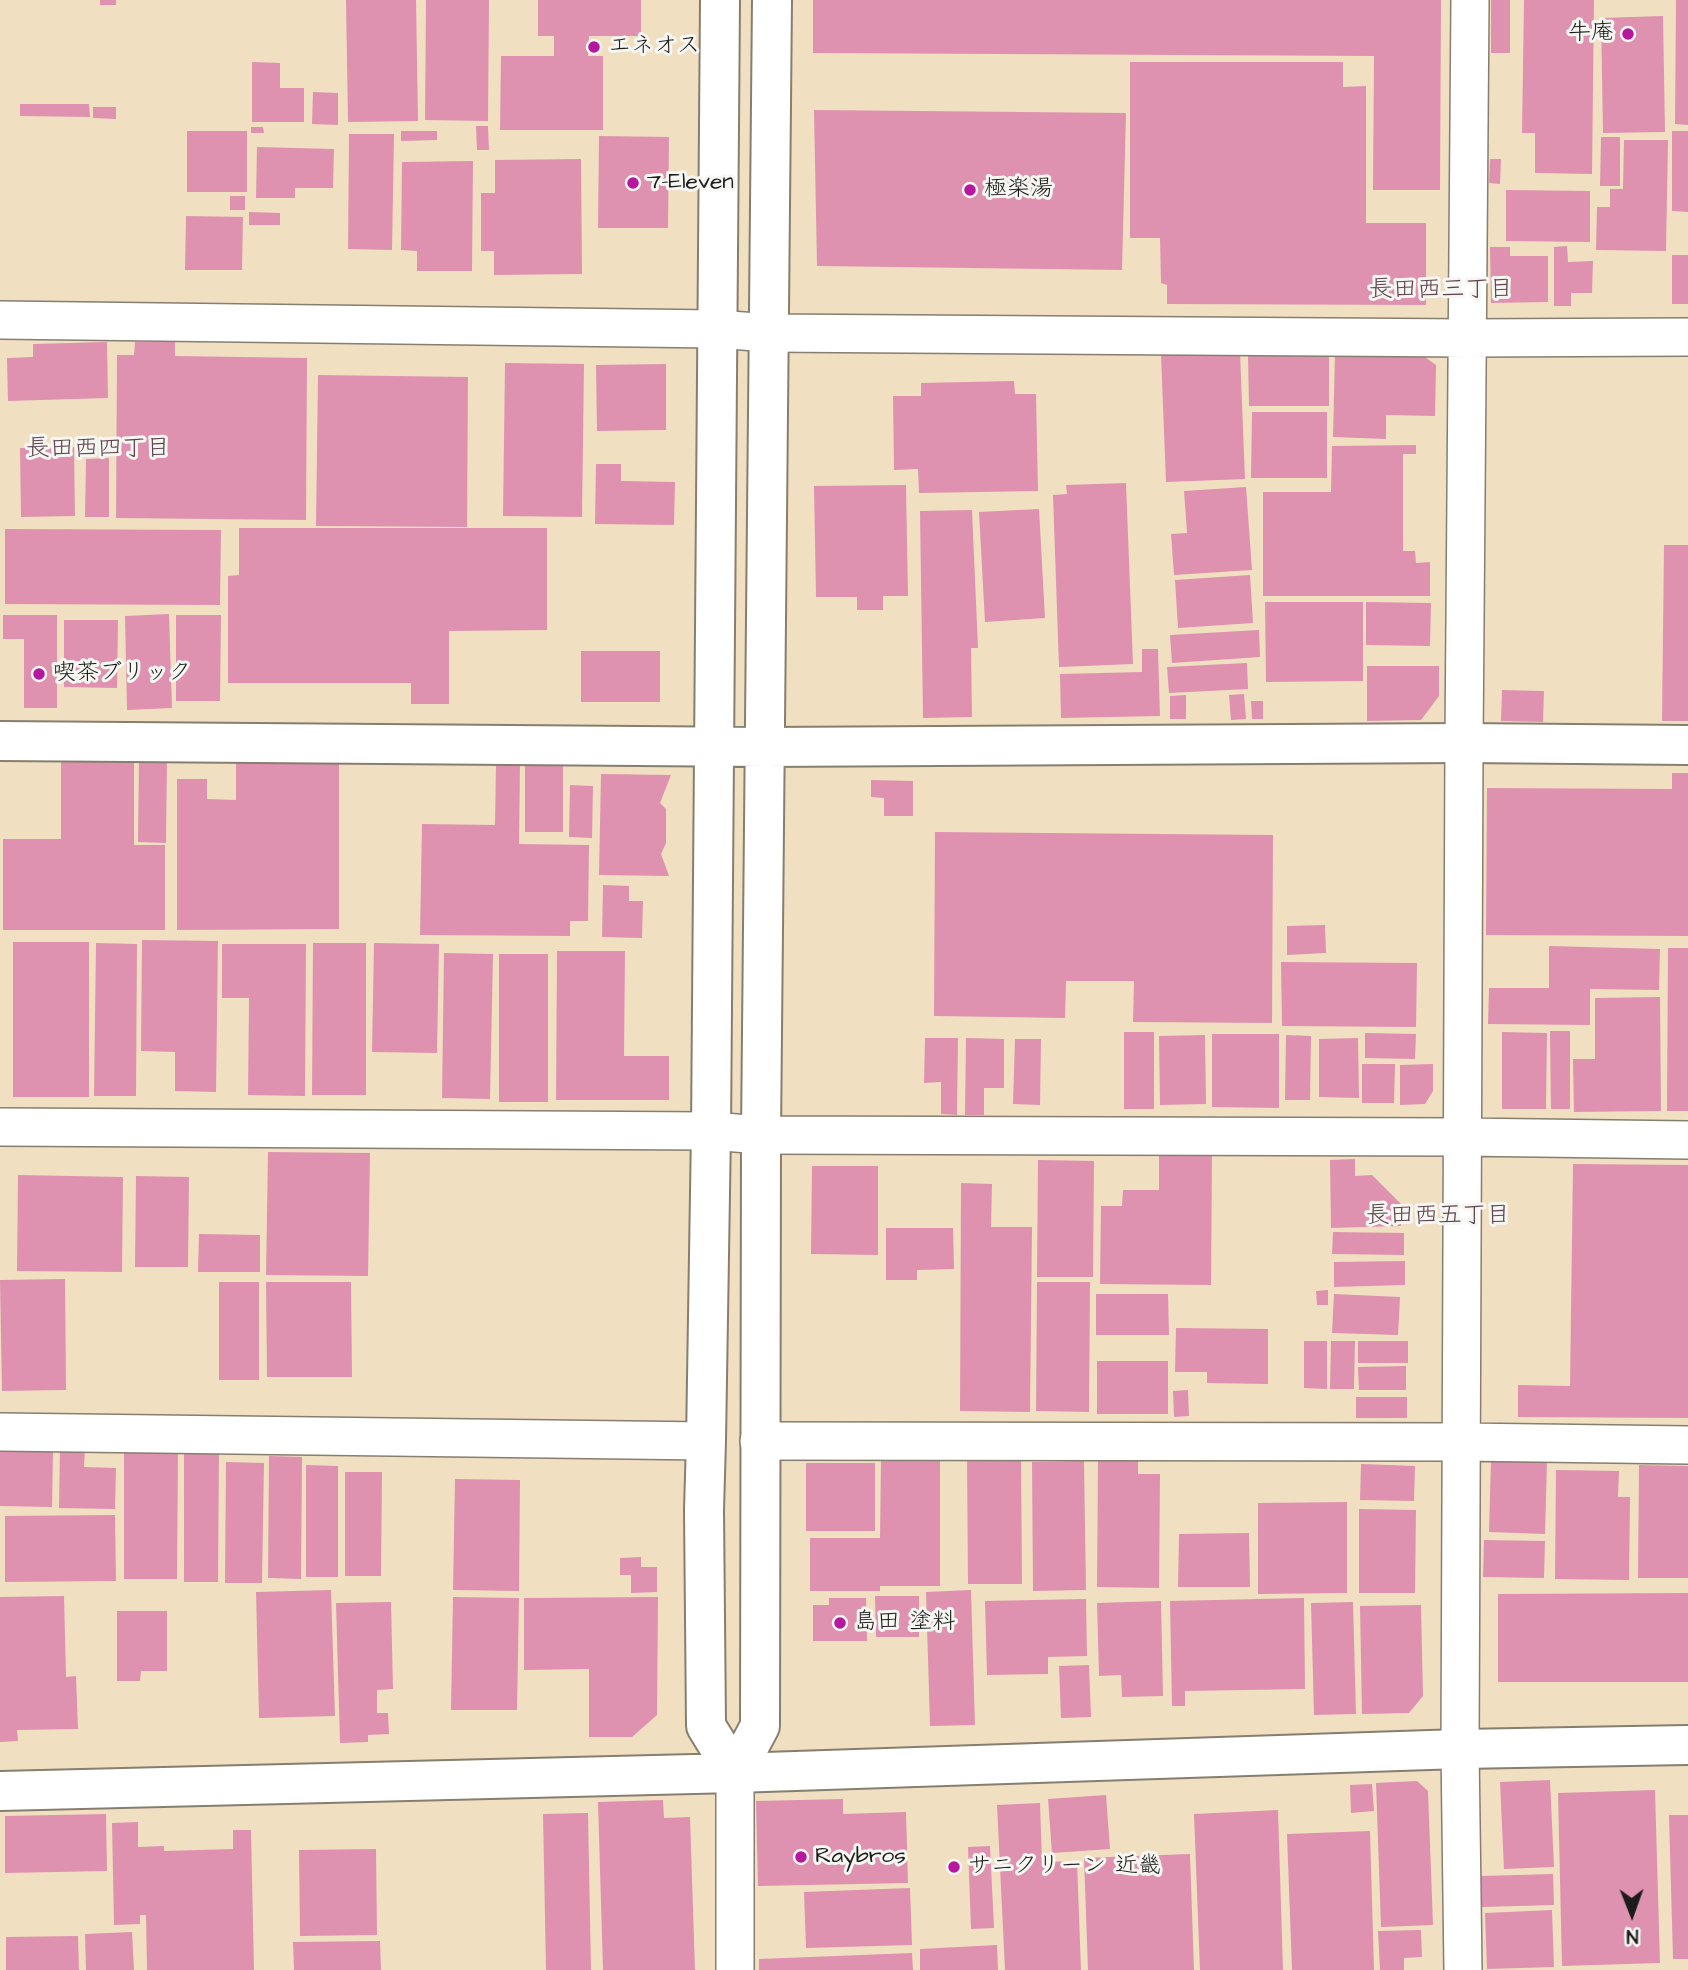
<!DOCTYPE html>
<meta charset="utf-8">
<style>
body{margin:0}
#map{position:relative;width:1688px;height:1970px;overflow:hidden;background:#f1dfc2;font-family:"Architects Daughter",sans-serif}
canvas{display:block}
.north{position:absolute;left:1597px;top:1879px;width:70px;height:70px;-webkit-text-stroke:5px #f6f6f2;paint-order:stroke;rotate:179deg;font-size:19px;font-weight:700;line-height:28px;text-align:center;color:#1c1c1c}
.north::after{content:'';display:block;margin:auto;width:24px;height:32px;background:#1c1c1c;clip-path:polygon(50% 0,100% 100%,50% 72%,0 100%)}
</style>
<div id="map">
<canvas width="1688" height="1970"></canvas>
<div class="north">N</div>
</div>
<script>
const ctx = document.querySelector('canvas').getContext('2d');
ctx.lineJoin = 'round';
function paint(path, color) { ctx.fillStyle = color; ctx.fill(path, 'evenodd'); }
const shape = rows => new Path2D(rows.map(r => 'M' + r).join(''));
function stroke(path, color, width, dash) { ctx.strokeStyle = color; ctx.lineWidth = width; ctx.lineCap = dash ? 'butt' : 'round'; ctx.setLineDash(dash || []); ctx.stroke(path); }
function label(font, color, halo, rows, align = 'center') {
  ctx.font = font + ' "Architects Daughter","Klee One",sans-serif'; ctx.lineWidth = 6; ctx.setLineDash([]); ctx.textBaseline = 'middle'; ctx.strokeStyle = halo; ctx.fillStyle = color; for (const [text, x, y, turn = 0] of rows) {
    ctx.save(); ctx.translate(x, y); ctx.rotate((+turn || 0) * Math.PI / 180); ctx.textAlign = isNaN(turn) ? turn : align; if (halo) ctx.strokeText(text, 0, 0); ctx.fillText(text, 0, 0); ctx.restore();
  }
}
const building = shape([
 [100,0,116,0,116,5,100,5],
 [346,0,416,0,418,121,348,122],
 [426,0,489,0,488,121,425,120],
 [538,0,641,0,641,36,589,36,588,56,603,56,603,130,500,130,501,56,554,56,554,36,538,36],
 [813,0,1441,0,1440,190,1373,190,1374,56,813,53],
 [1491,0,1510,0,1510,53,1491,53],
 [1524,0,1594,0,1592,174,1535,173,1535,133,1522,133],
 [1676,0,1688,0,1688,125,1675,124],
 [1663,16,1665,132,1603,133,1601,18],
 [252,62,280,63,280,88,304,88,304,122,252,122],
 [1130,62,1343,62,1343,87,1366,86,1366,223,1426,223,1426,305,1167,304,1167,285,1161,283,1160,238,1130,238],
 [313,92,338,93,338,125,312,124],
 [20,104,89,104,90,117,20,116],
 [93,107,116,107,116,119,93,118],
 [814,110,1126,113,1122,270,817,266],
 [476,126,488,126,489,150,477,150],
 [251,127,263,127,264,133,251,133],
 [187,131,247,131,247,192,187,192],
 [401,131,437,131,437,140,401,141],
 [1672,131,1688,131,1688,212,1672,211],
 [349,134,394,134,392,250,348,249],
 [599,136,669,137,668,228,598,228],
 [1601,137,1620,137,1620,186,1600,186],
 [1624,140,1668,140,1666,251,1596,250,1597,207,1610,207,1610,189,1623,189],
 [257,147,334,149,333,188,295,188,295,198,256,198],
 [581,159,582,274,494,275,494,251,481,251,481,193,495,193,495,160],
 [1490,159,1501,159,1500,184,1489,183],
 [473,161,472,271,417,271,417,251,401,250,402,162],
 [1506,190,1590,191,1590,242,1506,241],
 [230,196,245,196,245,210,230,210],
 [249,212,280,213,280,225,249,225],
 [186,216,243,217,242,270,185,270],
 [1567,246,1568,262,1593,261,1592,293,1571,293,1571,306,1554,306,1554,247],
 [1490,247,1510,247,1510,256,1548,256,1548,302,1491,303],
 [1672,255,1688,255,1688,304,1672,304],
 [107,342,108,398,8,401,7,358,33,357,33,344],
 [135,342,175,342,175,356,307,358,306,520,116,518,117,355,134,355],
 [1240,352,1245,479,1166,482,1161,355],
 [1335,353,1422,355,1436,365,1435,416,1386,415,1386,439,1333,437],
 [1329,355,1329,406,1249,406,1248,356],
 [505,363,584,364,582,517,503,516],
 [666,364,666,430,597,431,596,365],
 [318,375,468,377,467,527,316,526],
 [1014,381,1015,394,1036,394,1038,491,919,493,918,469,894,470,893,396,921,396,921,383],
 [1252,412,1327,412,1327,478,1251,478],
 [1416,445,1416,454,1403,454,1403,551,1415,551,1416,563,1430,562,1430,596,1263,596,1263,492,1331,492,1332,446],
 [74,447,75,516,21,517,20,448],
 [109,458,109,517,85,517,86,459],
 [596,464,621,464,621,481,675,482,674,525,595,524],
 [1126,483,1133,664,1059,667,1053,495,1067,494,1066,485],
 [906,485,908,596,883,596,883,610,857,610,857,597,816,597,814,486],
 [1246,487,1252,570,1174,575,1171,534,1187,533,1184,491],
 [1039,509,1045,618,985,622,979,512],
 [972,510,978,648,971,648,972,717,923,718,920,511],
 [239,528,547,528,547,630,449,631,449,704,411,704,411,683,228,683,228,576,239,575],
 [5,529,221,530,220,605,5,604],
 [1664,545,1688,545,1688,721,1662,721],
 [1250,575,1253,623,1178,628,1175,580],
 [1265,602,1363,602,1363,681,1266,682],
 [1366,602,1431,603,1430,646,1366,645],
 [169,614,172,708,127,710,125,616],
 [3,615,57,615,57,708,24,708,24,639,3,639],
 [176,615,221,615,220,701,176,701],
 [64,620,118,620,117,688,64,687],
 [1259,630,1260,657,1172,663,1170,635],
 [1142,649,1158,649,1160,716,1061,718,1060,674,1142,672],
 [581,651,660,651,660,702,581,702],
 [1247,663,1248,689,1169,693,1167,667],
 [1367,666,1439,666,1439,696,1421,720,1367,721],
 [1502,690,1544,691,1543,722,1501,721],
 [1244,694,1246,719,1231,720,1229,695],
 [1186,695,1186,719,1170,719,1170,696],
 [1251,701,1263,701,1263,719,1252,719],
 [139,757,167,758,166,843,138,842],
 [61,761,134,761,134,845,165,845,165,930,3,930,3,839,61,839],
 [236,761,339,761,339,929,177,930,177,779,207,779,207,799,236,800],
 [496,763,520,763,519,844,589,845,588,921,570,921,570,936,420,935,422,824,495,825],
 [525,764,563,764,563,832,525,832],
 [1672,773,1688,773,1688,936,1486,935,1487,788,1672,789],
 [601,774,671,775,660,803,666,809,666,843,661,854,669,876,599,875],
 [871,780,913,781,913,816,884,816,884,798,871,797],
 [570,785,593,786,592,838,569,837],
 [935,832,1273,835,1272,1023,1133,1022,1134,981,1066,981,1065,1018,934,1016],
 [603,885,629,886,629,901,643,901,642,938,602,937],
 [1325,925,1326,953,1287,955,1287,926],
 [142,940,218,941,216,1092,175,1091,175,1052,141,1051],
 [13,942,89,942,89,1097,13,1097],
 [96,943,137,944,136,1096,94,1096],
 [313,943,366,943,366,1095,312,1095],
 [374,943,439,944,437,1053,372,1052],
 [222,944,306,944,305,1096,248,1095,249,998,222,998],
 [1549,946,1660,949,1659,990,1590,989,1590,1025,1488,1024,1489,988,1549,988],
 [1668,948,1688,948,1688,1111,1667,1111],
 [557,951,625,951,624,1056,669,1056,669,1100,556,1100],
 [444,953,493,954,490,1099,442,1098],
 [499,954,548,954,548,1102,499,1102],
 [1281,962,1417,963,1416,1027,1282,1026],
 [1660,997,1661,1111,1574,1112,1573,1059,1595,1059,1595,998],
 [1550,1031,1570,1031,1570,1109,1551,1109],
 [1124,1032,1154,1032,1154,1109,1124,1109],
 [1502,1032,1547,1033,1546,1109,1502,1109],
 [1365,1033,1416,1034,1415,1059,1365,1058],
 [1212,1034,1279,1034,1279,1108,1212,1107],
 [1205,1035,1206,1104,1160,1105,1159,1036],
 [1286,1035,1311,1036,1310,1100,1285,1100],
 [925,1038,958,1038,957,1115,941,1114,941,1082,924,1083],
 [966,1038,1004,1039,1004,1088,984,1088,984,1115,965,1115],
 [1358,1038,1359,1098,1319,1097,1319,1039],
 [1015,1039,1041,1039,1040,1105,1013,1104],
 [1362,1064,1395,1064,1394,1103,1362,1103],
 [1433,1064,1433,1091,1425,1104,1400,1105,1400,1065],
 [268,1152,370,1153,368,1276,266,1275],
 [1159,1155,1212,1156,1211,1285,1100,1284,1101,1206,1122,1206,1123,1190,1159,1190],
 [1355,1159,1355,1176,1372,1175,1401,1204,1401,1226,1331,1228,1330,1160],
 [1038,1160,1094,1161,1093,1277,1037,1277],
 [1573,1164,1688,1165,1688,1418,1518,1417,1518,1385,1570,1386],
 [812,1166,878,1166,878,1255,811,1254],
 [18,1175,123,1177,122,1272,17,1271],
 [136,1176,189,1177,188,1267,135,1267],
 [961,1183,992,1184,991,1227,1032,1227,1030,1412,960,1411],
 [886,1228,953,1228,954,1269,917,1270,917,1280,886,1280],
 [1333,1232,1404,1233,1404,1255,1332,1254],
 [199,1234,260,1235,260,1272,198,1272],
 [1405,1261,1405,1285,1334,1287,1334,1262],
 [65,1279,66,1390,2,1391,0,1280],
 [219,1282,259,1282,259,1380,219,1380],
 [266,1282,351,1282,352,1377,267,1377],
 [1037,1282,1090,1282,1089,1412,1036,1411],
 [1328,1290,1328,1305,1317,1305,1316,1291],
 [1096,1294,1168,1294,1169,1335,1096,1335],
 [1334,1294,1400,1297,1398,1335,1332,1333],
 [1176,1328,1268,1329,1268,1384,1207,1383,1207,1372,1175,1372],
 [1304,1341,1327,1341,1327,1389,1304,1388],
 [1331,1341,1355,1341,1354,1389,1330,1389],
 [1358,1341,1408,1341,1408,1363,1358,1363],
 [1097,1361,1168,1361,1168,1414,1097,1414],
 [1406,1366,1406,1390,1359,1390,1358,1367],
 [1188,1390,1189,1416,1174,1417,1173,1391],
 [1356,1397,1407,1397,1407,1418,1356,1418],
 [124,1446,178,1446,177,1579,124,1579],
 [184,1447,219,1447,218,1582,184,1582],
 [60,1448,85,1449,84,1467,116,1468,115,1509,59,1508],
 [0,1451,53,1452,52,1507,0,1506],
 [967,1455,1021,1455,1022,1584,968,1584],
 [269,1456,302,1457,301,1579,268,1578],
 [1098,1458,1138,1458,1138,1474,1160,1474,1159,1588,1097,1587],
 [881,1459,940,1459,940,1586,880,1586,880,1591,810,1591,810,1538,880,1538],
 [1491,1460,1547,1461,1545,1534,1489,1532],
 [1084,1461,1086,1590,1033,1591,1032,1462],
 [226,1462,264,1463,262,1583,225,1583],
 [806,1463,875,1463,875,1531,806,1531],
 [1361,1464,1415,1466,1414,1501,1360,1500],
 [306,1465,338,1466,338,1577,306,1577],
 [1639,1465,1688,1466,1688,1578,1638,1578],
 [1556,1470,1619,1471,1618,1497,1630,1497,1629,1580,1555,1579],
 [345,1472,382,1472,381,1576,345,1576],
 [455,1479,520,1480,519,1591,453,1590],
 [1347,1502,1347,1593,1258,1594,1258,1503],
 [1359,1509,1416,1510,1415,1593,1359,1593],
 [115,1515,116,1581,5,1582,5,1516],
 [1249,1533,1250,1587,1178,1587,1179,1534],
 [1484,1540,1545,1541,1544,1578,1483,1577],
 [641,1557,641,1567,657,1567,657,1592,631,1593,631,1575,620,1575,620,1558],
 [331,1590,335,1716,259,1718,256,1592],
 [971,1590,975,1725,930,1726,926,1592],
 [1688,1593,1688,1682,1498,1682,1498,1594],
 [64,1596,66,1677,76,1676,78,1729,17,1730,18,1741,0,1742,0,1597],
 [875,1596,919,1596,919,1637,876,1637],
 [453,1597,519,1598,517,1710,451,1710],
 [658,1597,657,1715,632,1737,589,1737,589,1669,524,1670,524,1598],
 [829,1598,866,1598,867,1641,813,1641,813,1605,829,1605],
 [1304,1598,1305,1689,1185,1691,1185,1706,1172,1706,1170,1601],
 [1086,1599,1087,1656,1048,1657,1048,1674,987,1675,985,1601],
 [1161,1601,1163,1696,1122,1697,1121,1675,1099,1676,1097,1603],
 [391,1602,393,1689,377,1690,377,1713,388,1713,389,1734,368,1735,368,1742,340,1743,336,1603],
 [1353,1602,1356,1714,1314,1715,1311,1603],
 [1421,1605,1423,1696,1409,1713,1362,1714,1360,1606],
 [117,1611,167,1611,167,1671,141,1671,140,1681,117,1681],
 [1089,1665,1091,1717,1061,1718,1059,1666],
 [1550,1780,1554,1867,1504,1869,1500,1782],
 [1417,1781,1428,1791,1433,1925,1381,1927,1376,1783],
 [1372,1784,1374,1811,1351,1813,1350,1785],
 [1655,1790,1660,1963,1562,1966,1558,1793],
 [1106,1795,1110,1849,1052,1853,1048,1799],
 [843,1799,843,1814,906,1812,908,1883,758,1886,756,1801],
 [663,1800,664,1818,690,1817,695,1970,603,1970,598,1802],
 [1040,1803,1042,1862,1077,1861,1081,1970,1005,1970,997,1805],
 [1278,1810,1283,1970,1200,1970,1194,1814],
 [588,1813,591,1970,546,1970,543,1814],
 [106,1814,107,1871,5,1873,5,1816],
 [1669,1815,1688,1815,1688,1959,1673,1959],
 [138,1822,138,1847,164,1846,164,1851,233,1849,233,1830,251,1830,254,1970,147,1970,146,1915,140,1915,140,1924,114,1925,112,1823],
 [1370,1831,1374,1970,1292,1970,1287,1834],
 [990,1846,994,1928,971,1929,968,1847],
 [376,1849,377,1935,300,1936,299,1850],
 [1190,1854,1194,1970,1088,1970,1084,1858],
 [1553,1874,1554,1905,1482,1907,1481,1876],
 [910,1888,912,1945,806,1948,804,1892],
 [1552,1910,1554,1967,1487,1969,1485,1913],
 [1421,1930,1422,1957,1404,1958,1404,1970,1380,1970,1378,1931],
 [132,1932,134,1970,86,1970,85,1934],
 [78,1936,79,1970,6,1970,6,1937],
 [380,1941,381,1970,294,1970,293,1942],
 [997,1945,998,1970,920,1970,920,1949],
 [912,1953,913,1970,759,1970,759,1959]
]);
const minor = shape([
 [0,320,717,329,769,333,1467,338,1688,337],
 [0,1127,711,1131,761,1135,1463,1137,1688,1140],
 [0,1432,706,1441],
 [759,1441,1462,1442,1688,1445],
 [735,1773,735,1970],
 [1463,1970,1460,1749,1464,743,1470,0]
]);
const tertiary = shape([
 [720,0,711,1131,706,1441,704,1510,706,1726,735,1773],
 [0,741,765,747,1464,743,1688,745],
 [735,1773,760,1726,761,1135,772,0],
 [0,1791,735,1773,1460,1749,1688,1745]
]);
const markers = [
 [1628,34,7,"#b5179e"],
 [594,47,7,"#b5179e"],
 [633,183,7,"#b5179e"],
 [970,190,7,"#b5179e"],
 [39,674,7,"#b5179e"],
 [840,1623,7,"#b5179e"],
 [801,1857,7,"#b5179e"],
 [954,1867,7,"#b5179e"]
];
const poiNames = [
 ["牛庵",1614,34,"right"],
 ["エネオス",608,47],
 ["7-Eleven",647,183],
 ["極楽湯",984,190],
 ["喫茶ブリック",53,674],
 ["島田 塗料",854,1623],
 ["Raybros",815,1857],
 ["サニクリーン 近畿",968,1867]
];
const neighbourhoodNames = [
 ["長田西三丁目",1441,291],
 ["長田西四丁目",98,450],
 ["長田西五丁目",1438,1217]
];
paint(building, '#de92b0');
stroke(minor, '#867e6f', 40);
stroke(tertiary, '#867e6f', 42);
stroke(minor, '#fff', 37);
stroke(tertiary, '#fff', 38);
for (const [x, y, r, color] of markers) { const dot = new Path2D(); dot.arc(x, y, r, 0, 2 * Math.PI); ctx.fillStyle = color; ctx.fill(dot); stroke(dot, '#f6f6f2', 2.5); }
label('23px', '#1c1c1c', '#f6f6f2', poiNames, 'left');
label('24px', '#604550', '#f6f6f2', neighbourhoodNames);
</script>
